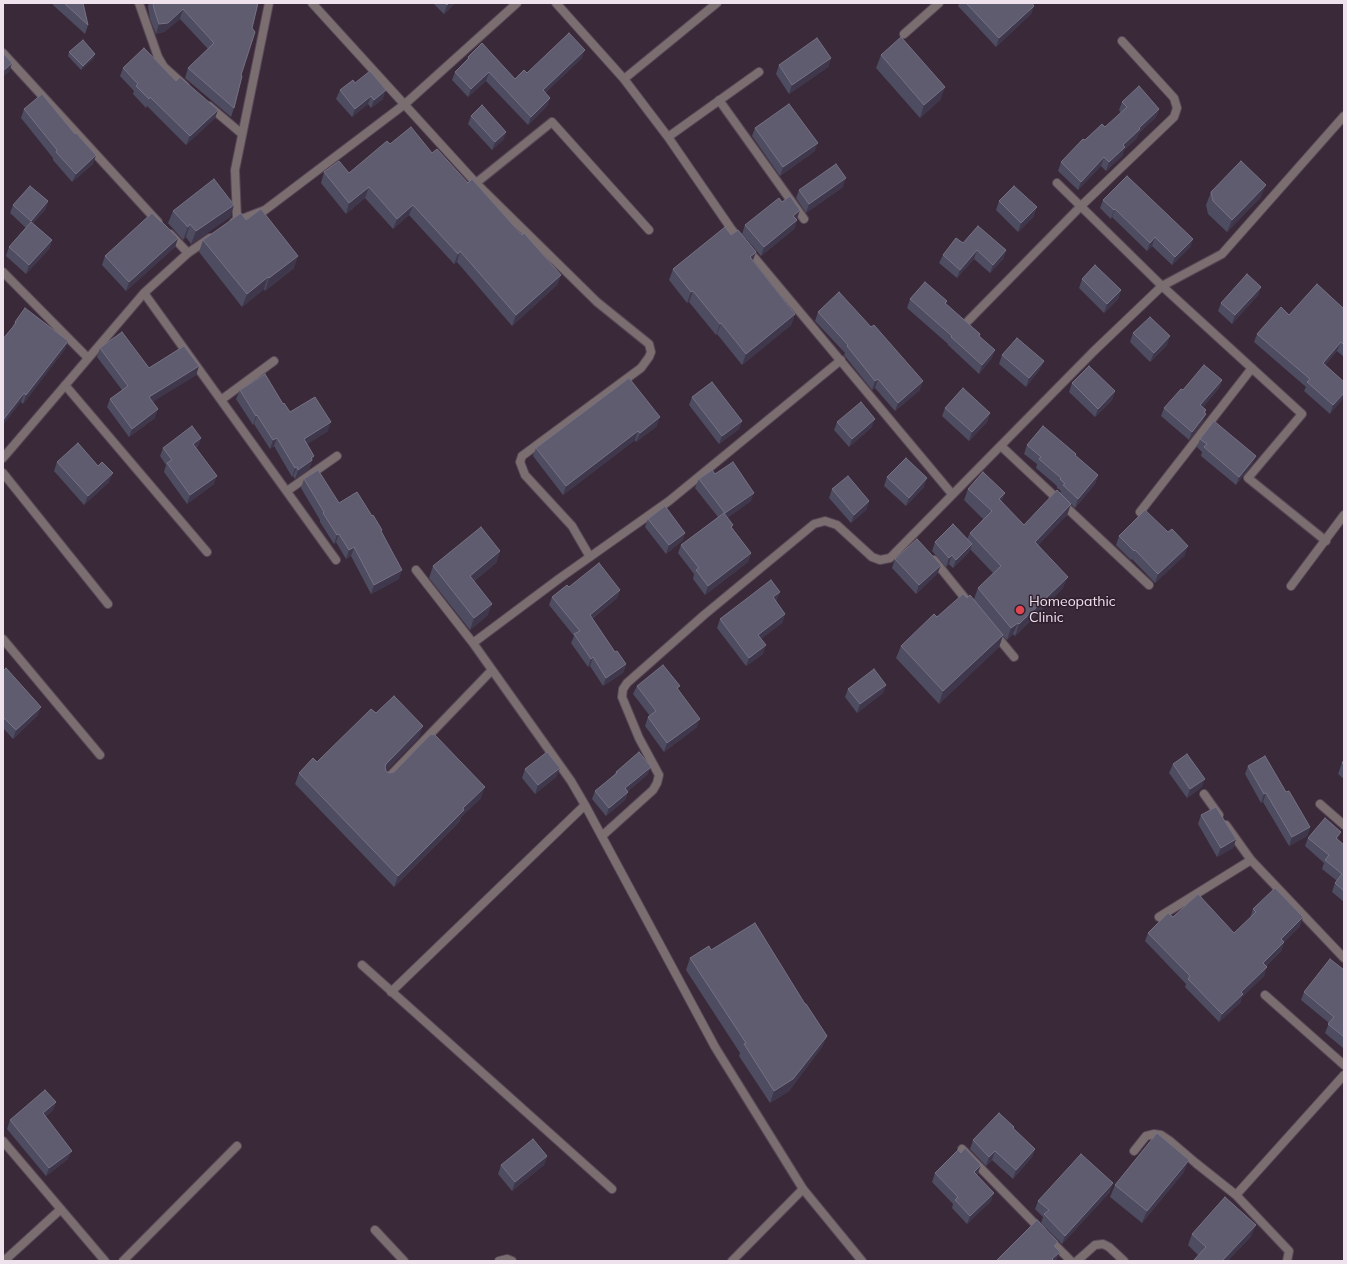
<!DOCTYPE html>
<style>
body{margin:0}
#map{position:relative;width:1347px;height:1264px;overflow:hidden;background:#3a2939;font-family:Mulish,sans-serif}
canvas{display:block}
.frame{position:absolute;inset:0;border:4px solid #eee2ec;pointer-events:none}
</style>
<div id="map">
<canvas width="1347" height="1264"></canvas>
<div class="frame"></div>
</div>
<script>
const ctx = document.querySelector('canvas').getContext('2d');
ctx.lineJoin = 'round';
const shape = rows => new Path2D(rows.map(r => 'M' + r).join(''));
function stroke(path, color, width, dash) { ctx.strokeStyle = color; ctx.lineWidth = width; ctx.lineCap = dash ? 'butt' : 'round'; ctx.setLineDash(dash || []); ctx.stroke(path); }
function paint(path, color) { ctx.fillStyle = color; ctx.fill(path, 'evenodd'); }
function label(font, color, halo, rows, align = 'center') {
  ctx.font = font + ' Mulish,sans-serif'; ctx.lineWidth = 3; ctx.setLineDash([]); ctx.textBaseline = 'middle'; ctx.strokeStyle = halo; ctx.fillStyle = color; for (const [text, x, y, turn = 0] of rows) {
    ctx.save(); ctx.translate(x, y); ctx.rotate((+turn || 0) * Math.PI / 180); ctx.textAlign = isNaN(turn) ? turn : align; if (halo) ctx.strokeText(text, 0, 0); ctx.fillText(text, 0, 0); ctx.restore();
  }
}
const lane = shape([
 [1134,1151,1146,1136,1154,1134,1161,1135,1170,1141,1197,1164]
]);
const street = shape([
 [139,3,158,57,164,67,185,86],
 [312,3,476,183,597,302,649,344,651,352,649,357,641,368,522,456,520,462,525,475,572,526,590,557],
 [556,3,624,79,668,137,759,72],
 [904,34,939,3],
 [3,53,158,222],
 [624,79,717,3],
 [719,100,804,219],
 [209,106,242,134],
 [668,137,732,230,741,241],
 [476,183,552,122,649,230],
 [1057,183,1162,286,1302,414,1248,478,1326,541],
 [237,219,235,170,269,3],
 [234,222,265,210,405,104,517,3],
 [170,234,188,253],
 [748,250,952,494],
 [3,272,88,358],
 [144,293,336,560],
 [968,321,1081,206,1174,117,1177,108,1174,98,1122,41],
 [65,385,207,552],
 [221,400,274,361],
 [1001,446,1149,585],
 [3,458,144,293,188,253,210,238],
 [3,473,108,604],
 [287,491,337,456],
 [1140,512,1252,368],
 [934,560,968,602],
 [416,570,473,643,571,781,585,805,715,1047,803,1189,862,1261],
 [1291,586,1344,515],
 [995,634,1014,657],
 [3,639,100,755],
 [473,643,560,578,669,501,841,360],
 [387,779,492,670],
 [1204,794,1219,815],
 [1320,804,1344,825],
 [1226,825,1251,860],
 [602,836,653,790,657,783,659,775,639,738,622,697,623,689,627,683,704,615,814,524,825,521,837,525,872,557,880,560,890,558,1094,351,1162,286,1222,254,1344,116],
 [1159,917,1251,860,1344,958],
 [362,965,612,1189],
 [391,992,585,805],
 [1265,995,1344,1065],
 [3,1141,105,1261],
 [962,1149,1041,1230],
 [1197,1164,1236,1195],
 [375,1230,404,1261],
 [1049,1239,1071,1261],
 [4,1261,61,1209],
 [123,1261,237,1146],
 [499,1261,507,1259,512,1261],
 [732,1261,803,1189],
 [1077,1261,1095,1245,1103,1244,1109,1247,1124,1261],
 [1287,1261,1289,1251,1236,1195,1344,1075]
]);
const wall = shape([
 [53,3,83,3,88,25,85,34,53,5],
 [149,3,258,3,241,75,234,108,231,117,185,78,188,68,208,49,180,19,164,32,156,34,150,19,148,6],
 [433,3,455,3,444,14],
 [959,3,1032,3,1034,6,1031,14,996,47,958,6],
 [69,52,94,58,81,70,68,56],
 [881,55,945,87,940,100,920,118,876,68],
 [468,57,515,79,527,73,582,58,545,93,550,98,547,106,528,125,486,81,468,97,452,80,455,72,466,61],
 [831,58,828,67,789,94,776,74,779,65],
 [123,68,176,81,218,110,215,118,186,145,147,106,146,108,133,94,134,91,120,76],
 [355,83,383,99,371,108,368,104,352,117,336,99,340,90],
 [1122,102,1159,109,1156,117,1139,133,1137,138,1124,150,1122,156,1106,171,1101,166,1078,190,1058,171,1061,162,1085,140,1105,127,1121,113,1119,110],
 [24,109,93,164,72,182,53,160,53,158,21,118],
 [471,116,506,132,503,140,492,150,468,124],
 [755,128,815,151,780,176,752,136],
 [390,144,432,153,468,183,522,235,561,275,557,285,512,326,457,262,454,264,409,215,393,229,365,198,346,214,321,183,324,172,349,173],
 [843,187,806,213,796,198,799,190],
 [1211,192,1261,197,1227,232,1208,214,1206,205],
 [1103,200,1193,239,1190,247,1172,265,1152,246,1147,251,1112,217,1111,219,1100,208],
 [48,201,45,210,33,223,52,240,49,249,26,274,6,256,9,247,26,228,10,213,13,205],
 [999,201,1034,216,1018,232,996,210],
 [234,205,230,217,191,244,186,237,183,240,168,223,173,211],
 [797,219,796,220,797,220,794,229,761,256,742,234,745,225],
 [246,220,294,268,265,291,264,289,242,307,199,252,203,240],
 [161,222,178,238,175,247,126,291,102,265,105,256],
 [963,243,1006,250,1003,259,990,273,974,259,957,278,939,263,943,255],
 [753,260,795,314,791,325,742,365,717,334,716,335,689,302,687,303,669,280,673,269],
 [1082,279,1121,290,1118,299,1104,313,1079,288],
 [1261,287,1258,295,1232,324,1218,311,1221,303],
 [910,299,947,301,946,304,980,334,980,337,992,358,979,374,948,345,948,344,907,308],
 [1344,309,1344,357,1337,351,1325,365,1344,382,1330,414,1304,391,1306,387,1254,342,1257,334,1289,315],
 [818,312,920,390,895,411,875,388,872,390,844,355,845,353,815,321],
 [15,322,68,341,65,349,23,404,21,402,13,326],
 [1133,333,1167,345,1150,362,1130,342],
 [100,348,149,368,199,366,196,375,152,402,155,418,129,437,107,407,110,399,122,390,97,357],
 [1002,355,1044,361,1040,369,1026,387,999,364],
 [1222,380,1219,388,1203,407,1206,410,1203,422,1189,440,1161,416,1164,408,1183,390],
 [1072,383,1115,391,1112,400,1095,417,1069,392],
 [240,390,283,404,290,412,328,431,307,444,314,456,309,469,295,479,293,476,292,477,274,446,270,449,254,424,253,425,236,399],
 [692,397,742,421,739,429,719,444,689,405],
 [945,408,990,413,987,422,969,441,942,416],
 [837,422,872,427,849,447,834,430],
 [657,426,636,442,635,440,563,495,533,456,536,448],
 [201,438,198,446,196,448,214,484,187,504,164,472,166,465,160,456,163,448],
 [1200,439,1256,456,1252,464,1236,485,1201,456,1202,452,1197,447],
 [1027,445,1075,456,1098,475,1095,484,1075,508,1071,504,1067,515,1038,545,1063,588,1015,636,1013,634,1007,640,1003,636,999,647,939,704,896,658,901,646,937,617,967,598,974,599,978,588,993,573,970,549,969,552,953,568,949,564,946,567,932,551,935,542,967,539,970,533,983,519,964,500,968,489,1005,493,1001,502,1024,525,1060,493,1061,491,1057,488,1057,486,1036,468,1037,464,1024,454],
 [57,462,109,482,84,505,54,471],
 [715,474,751,501,727,518,732,528,751,553,748,562,705,595,693,579,694,574,678,553,681,545,718,517,695,488,699,479],
 [887,477,924,487,906,506,884,486],
 [304,479,339,503,382,532,399,579,371,594,351,556,346,559,336,542,334,544,320,522,320,520,301,488],
 [832,489,869,501,866,510,851,523,829,498],
 [648,519,685,533,682,541,666,554,645,527],
 [1119,536,1185,555,1155,583,1132,559,1131,560,1116,545],
 [500,551,496,563,474,581,488,615,470,630,429,578,433,566],
 [895,559,941,565,937,574,916,594,892,568],
 [569,587,620,590,617,598,592,619,615,652,626,664,623,673,603,686,590,666,588,667,571,643,574,636,549,605,552,597],
 [777,600,776,601,785,614,782,623,761,639,763,654,746,666,717,628,720,619],
 [3,671,38,715,13,739,3,728],
 [886,685,883,693,857,713,845,697,848,689],
 [637,686,678,690,697,727,664,752,645,726,648,717,650,716,633,694],
 [376,713,419,737,386,771,389,773,481,798,461,817,460,821,394,887,295,784,299,773,317,762],
 [1344,760,1344,779,1338,774,1342,763],
 [1173,764,1202,787,1187,798,1169,773],
 [1248,766,1286,792,1310,827,1307,836,1289,846,1263,802,1261,803,1245,774],
 [651,767,647,775,628,791,628,792,625,800,606,816,592,799,595,791,614,775,616,772],
 [560,768,556,777,535,794,522,778,525,769],
 [1201,815,1236,839,1233,848,1217,857,1198,824],
 [1308,838,1338,840,1344,845,1344,902,1332,892,1335,883,1337,881,1322,869,1324,863,1305,846],
 [1253,909,1300,926,1284,942,1281,951,1266,966,1264,976,1242,997,1240,1003,1219,1022,1185,987,1186,984,1145,941,1148,933,1173,917,1234,933,1250,918],
 [711,950,805,1004,827,1036,822,1047,789,1091,770,1103,739,1056,740,1053,686,970,690,958],
 [1344,970,1344,1047,1343,1048,1325,1033,1329,1023,1301,1000,1304,992],
 [56,1102,53,1110,45,1117,68,1159,46,1176,7,1129,10,1120],
 [1014,1129,1035,1149,1032,1157,1013,1179,992,1160,986,1166,970,1149,973,1140],
 [547,1156,544,1165,512,1191,498,1174,501,1165],
 [1184,1172,1142,1223,1110,1197,1115,1185],
 [935,1173,978,1173,977,1175,991,1201,967,1224,952,1208,953,1204,932,1182],
 [1110,1192,1062,1244,1041,1223,1043,1217,1035,1209,1038,1201],
 [1192,1234,1251,1237,1198,1255,1188,1245]
]);
const shadedWall = shape([
 [449,3,455,3,444,14,447,5],
 [1034,6,1031,14,996,47,999,38],
 [183,9,180,19,164,32,156,34,159,24],
 [585,50,582,58,540,98,543,90],
 [95,54,94,58,81,70,83,66],
 [831,58,828,67,789,94,792,85],
 [12,63,9,72,3,77,3,71],
 [489,72,486,81,468,97,471,89],
 [945,87,940,100,920,118,924,105],
 [386,90,383,99,371,108,374,100],
 [371,96,368,104,352,117,355,109],
 [550,98,547,106,528,125,531,117],
 [1159,109,1156,117,1139,133,1137,138,1124,150,1122,156,1106,171,1109,162,1123,145,1139,128],
 [218,110,215,118,186,145,190,136],
 [506,132,503,140,492,150,495,142],
 [818,143,815,151,780,176,783,167],
 [96,155,93,164,72,182,76,174],
 [1104,157,1101,166,1078,190,1081,182],
 [846,178,843,187,806,213,809,204],
 [1266,185,1261,197,1227,232,1232,220],
 [369,187,365,198,346,214,349,203],
 [48,201,45,210,28,229,31,221],
 [234,205,230,217,191,244,196,231],
 [413,205,409,215,393,229,397,219],
 [1037,207,1034,216,1018,232,1021,223],
 [1115,209,1112,217,1111,219,1114,210],
 [800,210,797,219,790,224,793,216],
 [797,220,794,229,761,256,764,247],
 [190,224,186,237,183,240,188,227],
 [1155,237,1152,246,1147,251,1150,243],
 [178,238,175,247,126,291,129,282],
 [1193,239,1190,247,1172,265,1175,257],
 [52,240,49,249,26,274,29,265],
 [977,250,974,259,957,278,960,270],
 [1006,250,1003,259,990,273,993,265],
 [460,251,457,262,454,264,458,254],
 [756,252,752,263,750,257],
 [298,256,294,268,265,291,269,278],
 [561,275,557,285,512,326,516,315],
 [268,277,264,289,242,307,247,294],
 [1261,287,1258,295,1232,324,1235,315],
 [1121,290,1118,299,1104,313,1107,304],
 [693,291,689,302,687,303,691,292],
 [795,314,791,325,742,365,746,354],
 [721,323,717,334,716,335,720,324],
 [1170,336,1167,345,1150,362,1154,353],
 [68,341,65,349,23,404,26,395],
 [1341,342,1337,351,1320,372,1323,363],
 [995,350,992,358,979,374,982,365],
 [1044,361,1040,369,1026,387,1029,378],
 [199,366,196,375,146,406,149,397],
 [878,379,875,388,872,390,875,381],
 [1222,380,1219,388,1197,414,1200,405],
 [923,381,920,390,895,411,898,403],
 [1115,391,1112,400,1095,417,1098,409],
 [24,393,21,402,3,425,3,420],
 [1344,393,1344,398,1330,414,1333,405],
 [158,409,155,418,129,437,132,429],
 [1206,410,1203,418,1206,414,1203,422,1189,440,1192,432],
 [990,413,987,422,969,441,972,432],
 [257,415,254,424,253,425,256,416],
 [660,417,657,426,636,442,640,433],
 [875,419,872,427,849,447,852,439],
 [742,421,739,429,719,444,722,436],
 [331,422,328,431,301,448,304,439],
 [638,431,635,440,563,495,566,486],
 [201,438,198,446,190,452,193,444],
 [277,438,274,446,270,449,273,440],
 [314,456,309,469,295,479,298,470,311,458],
 [1256,456,1252,464,1236,485,1239,477],
 [297,467,293,476,292,477,295,468],
 [113,473,109,482,84,505,88,496],
 [1098,475,1095,484,1075,508,1078,499],
 [217,476,214,484,187,504,190,495],
 [927,478,924,487,906,506,909,498],
 [754,493,751,501,722,522,725,513],
 [1005,493,1001,504,999,499],
 [869,501,866,510,851,523,854,515],
 [1071,504,1067,515,1031,553,1035,542],
 [685,533,682,541,666,554,669,545],
 [339,534,336,542,334,544,337,535],
 [972,544,969,552,953,568,956,560],
 [1188,546,1185,555,1155,583,1158,574],
 [354,547,351,556,346,559,349,550],
 [500,551,496,563,466,587,470,576],
 [751,553,748,562,705,595,708,586],
 [952,555,949,564,946,567,949,558],
 [941,565,937,574,916,594,919,585],
 [402,570,399,579,371,594,374,585],
 [1068,577,1063,588,1015,636,1019,624],
 [620,590,617,598,586,623,590,615],
 [780,592,777,600,769,606,773,597],
 [492,604,488,615,470,630,474,618],
 [785,614,782,623,755,644,758,635],
 [1018,623,1013,634,1007,640,1011,628],
 [1003,635,999,647,939,704,943,691],
 [766,645,763,654,746,666,749,658],
 [593,657,590,666,588,667,591,659],
 [626,664,623,673,603,686,606,678],
 [886,685,883,693,857,713,860,704],
 [41,707,38,715,13,739,16,730],
 [700,719,697,727,664,752,667,743],
 [423,726,419,737,382,775,381,778,386,764],
 [651,767,647,775,622,796,625,788],
 [560,768,556,777,535,794,538,785],
 [1205,779,1202,787,1187,798,1190,789],
 [485,787,481,798,461,817,460,821,394,887,398,876,463,808],
 [628,792,625,800,606,816,609,808],
 [1266,793,1263,802,1261,803,1264,794],
 [1310,827,1307,836,1289,846,1292,837],
 [1341,832,1338,840,1336,838],
 [1236,839,1233,848,1217,857,1221,848],
 [1303,917,1300,926,1278,948,1281,939],
 [1284,942,1281,951,1260,971,1263,963],
 [1267,967,1264,976,1242,997,1240,1003,1219,1022,1222,1014,1241,992],
 [827,1036,822,1047,789,1091,770,1103,774,1091],
 [56,1102,53,1110,40,1122,43,1113],
 [1035,1149,1032,1157,1013,1179,1016,1170],
 [72,1151,68,1159,46,1176,49,1168],
 [995,1151,992,1160,986,1166,989,1157],
 [547,1156,544,1165,512,1191,515,1182],
 [1189,1160,1184,1172,1142,1223,1147,1211],
 [981,1165,978,1173,971,1181,974,1172],
 [1113,1183,1110,1192,1062,1244,1065,1236],
 [994,1193,991,1201,967,1224,970,1216],
 [1256,1225,1251,1237,1228,1261,1222,1261],
 [1060,1252,1056,1261,1052,1261,1052,1259]
]);
const building = shape([
 [64,3,83,3,88,25,64,3],
 [153,3,258,3,252,28,255,32,241,75,242,76,234,108,188,68,214,43,183,9,168,23,159,24,154,9,153,3],
 [445,3,449,3,447,5,445,3],
 [966,3,1032,3,1034,6,999,38,966,3],
 [569,33,585,50,543,90,550,98,531,117,489,72,471,89,455,72,469,58,468,57,482,43,515,79,524,70,527,73,569,33],
 [901,37,945,87,924,105,881,55,901,37],
 [817,38,831,58,792,85,779,65,817,38],
 [83,40,95,54,83,66,69,52,83,40],
 [144,48,176,81,180,77,218,110,190,136,150,97,149,99,136,86,138,84,123,68,144,48],
 [3,53,12,63,3,71,3,53],
 [370,71,386,90,374,100,371,96,355,109,340,90,353,80,355,83,370,71],
 [1139,86,1159,109,1139,128,1140,129,1123,145,1125,147,1109,162,1104,157,1081,182,1061,162,1083,139,1085,140,1102,124,1105,127,1127,107,1122,102,1139,86],
 [42,94,75,134,76,133,96,155,76,174,56,152,57,150,24,109,42,94],
 [789,104,818,143,783,167,755,128,789,104],
 [482,105,506,132,495,142,471,116,482,105],
 [411,127,432,153,437,149,468,183,472,179,522,235,524,233,561,275,516,315,460,251,458,254,413,205,397,219,369,187,349,203,324,172,339,161,349,173,387,141,390,144,411,127],
 [1241,161,1266,185,1232,220,1213,201,1211,192,1241,161],
 [836,164,846,178,809,204,799,190,836,164],
 [1127,176,1193,239,1175,257,1155,237,1150,243,1115,209,1114,210,1103,200,1127,176],
 [214,179,234,205,196,231,190,224,188,227,173,211,214,179],
 [30,186,48,201,31,221,13,205,30,186],
 [1014,186,1037,207,1021,223,999,201,1014,186],
 [790,196,800,210,793,216,797,220,764,247,745,225,779,198,782,202,790,196],
 [261,209,298,256,269,278,268,277,247,294,203,240,241,213,246,220,261,209],
 [152,213,161,222,162,222,178,238,129,282,105,256,152,213],
 [31,222,52,240,29,265,9,247,31,222],
 [978,226,1006,250,993,265,977,250,960,270,943,255,956,238,963,243,978,226],
 [725,227,731,235,738,230,756,252,750,257,795,314,746,354,721,323,720,324,693,291,691,292,673,269,725,227],
 [1095,265,1121,290,1107,304,1082,279,1095,265],
 [1247,274,1261,287,1235,315,1221,303,1247,274],
 [925,282,947,301,945,303,980,334,979,336,995,350,982,365,951,337,952,336,910,299,925,282],
 [1317,284,1344,309,1344,345,1341,342,1323,363,1344,382,1344,393,1333,405,1307,382,1310,379,1257,334,1281,307,1289,315,1317,284],
 [839,292,871,327,874,325,923,381,898,403,878,379,875,381,847,346,848,345,818,312,839,292],
 [25,308,68,341,26,395,24,393,3,420,3,339,16,323,15,322,25,308],
 [1150,317,1170,336,1154,353,1133,333,1150,317],
 [122,332,149,368,184,346,199,366,149,397,158,409,132,429,110,399,128,386,100,348,122,332],
 [1017,338,1044,361,1029,378,1002,355,1017,338],
 [1204,365,1222,380,1200,405,1206,410,1204,412,1206,414,1192,432,1164,408,1181,389,1183,390,1204,365],
 [1089,366,1115,391,1098,409,1072,383,1089,366],
 [265,374,283,404,284,403,290,412,315,397,331,422,304,439,314,456,311,458,312,460,298,470,297,467,295,468,277,438,273,440,257,415,256,416,240,390,265,374],
 [629,378,660,417,640,433,638,431,566,486,536,448,629,378],
 [712,382,742,421,722,436,692,397,712,382],
 [963,388,990,413,972,432,945,408,963,388],
 [861,402,875,419,852,439,837,422,861,402],
 [1214,421,1256,456,1239,477,1204,447,1207,444,1200,439,1214,421],
 [192,426,201,438,193,444,217,476,190,495,167,463,172,460,163,448,192,426],
 [1043,426,1076,454,1075,455,1098,475,1078,499,1063,485,1065,484,1060,479,1061,478,1039,459,1041,457,1027,445,1043,426],
 [78,443,98,466,102,462,113,473,88,496,57,462,78,443],
 [906,458,927,478,909,498,887,477,906,458],
 [733,462,754,493,725,513,699,479,712,470,715,474,733,462],
 [318,470,339,503,357,492,372,516,373,515,382,530,381,531,402,570,374,585,354,547,349,550,339,534,337,535,323,513,324,512,304,479,318,470],
 [983,472,1005,493,999,499,1024,525,1057,490,1071,504,1035,542,1068,577,1019,624,1018,623,1011,628,978,588,1001,566,970,533,992,511,968,489,983,472],
 [848,476,869,501,854,515,832,489,848,476],
 [665,506,685,533,669,545,648,519,665,506],
 [1145,510,1168,532,1172,529,1188,546,1158,574,1135,550,1134,551,1119,536,1145,510],
 [724,513,733,525,731,527,751,553,708,586,696,570,699,568,681,545,724,513],
 [953,524,972,544,956,560,952,555,949,558,935,542,953,524],
 [481,527,500,551,470,576,492,604,474,618,433,566,481,527],
 [917,539,941,565,919,585,895,559,917,539],
 [599,563,620,590,590,615,615,652,617,651,626,664,606,678,593,657,591,659,574,634,580,631,552,597,567,585,569,587,599,563],
 [771,580,780,592,773,597,785,614,758,635,766,645,749,658,720,619,771,580],
 [963,594,967,598,970,595,1003,635,943,691,901,646,934,614,937,617,963,594],
 [663,665,680,686,677,688,700,719,667,743,648,717,656,711,637,686,663,665],
 [6,668,41,707,16,730,3,717,3,671,6,668],
 [874,669,886,685,860,704,848,689,874,669],
 [394,696,423,726,386,764,385,767,386,771,389,773,394,772,431,734,432,735,434,734,485,787,463,808,464,810,398,876,299,773,313,758,317,762,371,709,376,713,394,696],
 [547,752,560,768,538,785,525,769,547,752],
 [639,752,651,767,625,788,628,792,609,808,595,791,617,773,616,772,639,752],
 [1187,754,1205,779,1190,789,1173,764,1187,754],
 [1265,756,1286,792,1289,791,1310,827,1292,837,1266,793,1264,794,1248,766,1265,756],
 [1344,760,1344,765,1342,763,1344,760],
 [1216,807,1236,839,1221,848,1201,815,1216,807],
 [1325,818,1341,832,1336,838,1344,845,1344,891,1335,883,1342,874,1325,860,1329,855,1308,838,1325,818],
 [1275,888,1303,917,1281,939,1284,942,1263,963,1267,967,1241,992,1243,994,1222,1014,1188,979,1190,976,1148,933,1168,913,1173,917,1198,894,1234,933,1256,912,1253,909,1275,888],
 [755,923,805,1004,806,1004,827,1036,793,1079,774,1091,744,1044,746,1043,690,958,709,946,711,950,755,923],
 [1330,959,1344,970,1344,1037,1328,1024,1334,1017,1304,992,1330,959],
 [45,1090,56,1102,43,1113,72,1151,49,1168,10,1120,45,1090],
 [999,1113,1014,1127,1013,1128,1035,1149,1016,1170,995,1151,989,1157,973,1140,999,1113],
 [1157,1133,1189,1160,1147,1211,1115,1185,1157,1133],
 [533,1139,547,1156,515,1182,501,1165,533,1139],
 [965,1148,981,1165,974,1172,994,1193,970,1216,955,1200,958,1197,935,1173,958,1150,961,1153,965,1148],
 [1081,1154,1113,1183,1065,1236,1044,1214,1049,1210,1038,1201,1081,1154],
 [1225,1197,1256,1225,1222,1261,1193,1261,1206,1247,1192,1234,1225,1197],
 [1037,1220,1058,1242,1054,1246,1060,1252,1052,1259,1054,1261,996,1261,1037,1220]
]);
const markers = [
 [1020,610,5,"#e0444e"]
];
const poiNames = [
 ["Homeopathic",1029,602],
 ["Clinic",1029,618]
];
stroke(lane, '#574756', 10);
stroke(street, '#574756', 10);
stroke(lane, '#7b6e70', 8);
stroke(street, '#7b6e70', 8);
paint(wall, '#4e4c61');
paint(shadedWall, '#3f374b');
paint(building, '#5f5c70');
stroke(building, '#767184', 1);
for (const [x, y, r, color] of markers) { const dot = new Path2D(); dot.arc(x, y, r, 0, 2 * Math.PI); ctx.fillStyle = color; ctx.fill(dot); stroke(dot, '#30202f', 1.5); }
label('14px', '#eee2ec', '#30202f', poiNames, 'left');
</script>
